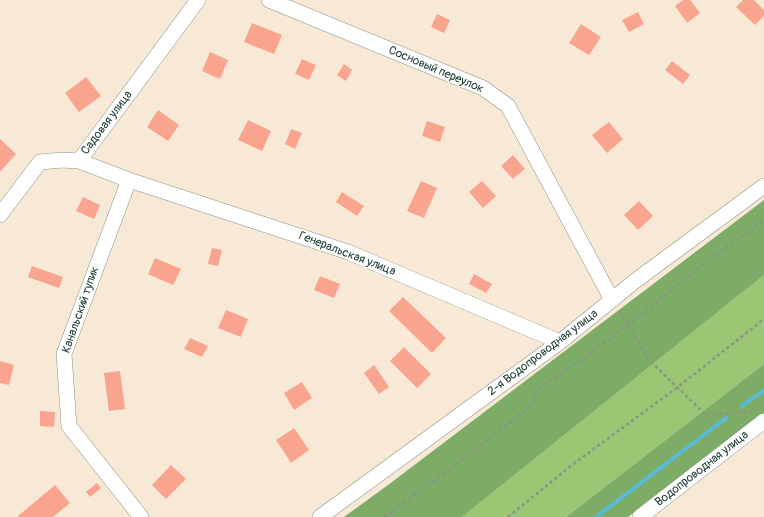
<!DOCTYPE html>
<meta charset="utf-8">
<style>
body{margin:0}
canvas{display:block;background:#f7e9d5}
</style>
<canvas width="764" height="517"></canvas>
<script>
const ctx = document.querySelector('canvas').getContext('2d');
ctx.lineJoin = 'round';
function paint(path, color) { ctx.fillStyle = color; ctx.fill(path, 'evenodd'); }
const shape = rows => new Path2D(rows.map(r => 'M' + r).join(''));
function stroke(path, color, width, dash) { ctx.strokeStyle = color; ctx.lineWidth = width; ctx.lineCap = dash ? 'butt' : 'round'; ctx.setLineDash(dash || []); ctx.stroke(path); }
function label(font, color, halo, rows, align = 'center') {
  ctx.font = font + ' Pangolin,sans-serif'; ctx.lineWidth = 3; ctx.setLineDash([]); ctx.textBaseline = 'middle'; ctx.strokeStyle = halo; ctx.fillStyle = color; for (const [text, x, y, turn = 0] of rows) {
    ctx.save(); ctx.translate(x, y); ctx.rotate((+turn || 0) * Math.PI / 180); ctx.textAlign = isNaN(turn) ? turn : align; if (halo) ctx.strokeText(text, 0, 0); ctx.fillText(text, 0, 0); ctx.restore();
  }
}
const green = shape([
 [764,275,764,364,566,517,462,517]
]);
const forest = shape([
 [764,200,764,275,462,517,344,517,388,485],
 [764,364,764,413,628,517,566,517]
]);
const stream = shape([
 [742,406,764,390],
 [596,517,726,418]
]);
const building = shape([
 [683,0,690,0,700,13,687,23,675,6],
 [743,0,754,0,764,10,764,16,755,25,736,7],
 [638,12,644,24,629,32,622,20],
 [437,14,450,20,444,33,431,27],
 [252,23,282,35,274,54,244,42],
 [581,24,601,37,589,55,569,43],
 [210,52,228,60,220,79,202,71],
 [302,59,316,65,309,80,295,74],
 [672,61,690,75,683,84,665,70],
 [344,64,352,70,346,81,337,75],
 [86,77,101,96,79,112,65,93],
 [158,110,179,125,168,141,147,127],
 [248,120,271,131,262,151,238,140],
 [427,121,445,127,440,142,422,136],
 [609,122,623,139,607,153,592,135],
 [291,129,302,133,295,149,285,144],
 [0,139,16,154,0,172],
 [513,155,525,169,513,179,501,166],
 [421,181,437,188,424,218,407,211],
 [482,181,496,196,483,208,469,192],
 [342,192,364,206,357,216,336,202],
 [83,197,100,205,94,219,76,211],
 [639,201,653,216,638,230,624,215],
 [212,248,222,250,218,266,208,264],
 [155,258,181,269,173,285,148,274],
 [32,266,63,277,59,288,28,277],
 [474,274,492,284,486,293,469,284],
 [320,276,340,284,334,298,314,290],
 [403,297,446,338,432,353,389,311],
 [226,310,248,319,241,337,218,328],
 [190,338,208,346,202,357,184,349],
 [404,347,431,374,417,388,390,361],
 [0,361,14,365,9,385,0,383],
 [374,365,389,387,379,394,364,373],
 [120,371,125,409,109,411,104,373],
 [302,382,312,398,294,410,284,393],
 [40,411,55,412,54,427,40,426],
 [294,428,309,450,291,463,276,440],
 [171,465,186,479,166,499,152,485],
 [97,483,101,488,90,497,86,492],
 [55,485,70,503,53,517,19,517,18,516]
]);
const path = shape([
 [619,311,650,361,706,415,749,411,752,412],
 [384,517,454,466,532,405,538,389,584,358,637,318,707,261,764,220],
 [508,517,572,465,678,387,764,319]
]);
const minor = shape([
 [269,0,483,88,508,106,612,300],
 [79,161,129,180,348,252,560,342],
 [129,180,64,354,69,426,141,517],
 [0,215,40,162,62,160,79,161,198,0],
 [320,517,560,342,635,281,764,186],
 [640,517,764,421]
]);
const streetNames = [
 ["Сосновый переулок",436,70,23],
 ["Садовая улица",107,123,-53],
 ["Генеральская улица",347,254,21],
 ["Канальский тупик",81,310,-71],
 ["2-я Водопроводная улица",543,353,-37],
 ["Водопроводная улица",702,469,-38]
];
paint(green, '#9bc775');
paint(forest, '#7cac66');
stroke(stream, '#5bb9d9', 4);
paint(building, '#f9a48e');
stroke(minor, '#8b9384', 16);
stroke(path, '#8b9384', 2.5, [3, 3]);
stroke(minor, '#fff', 15);
label('12px', '#1f3d34', '#fff', streetNames);
</script>
